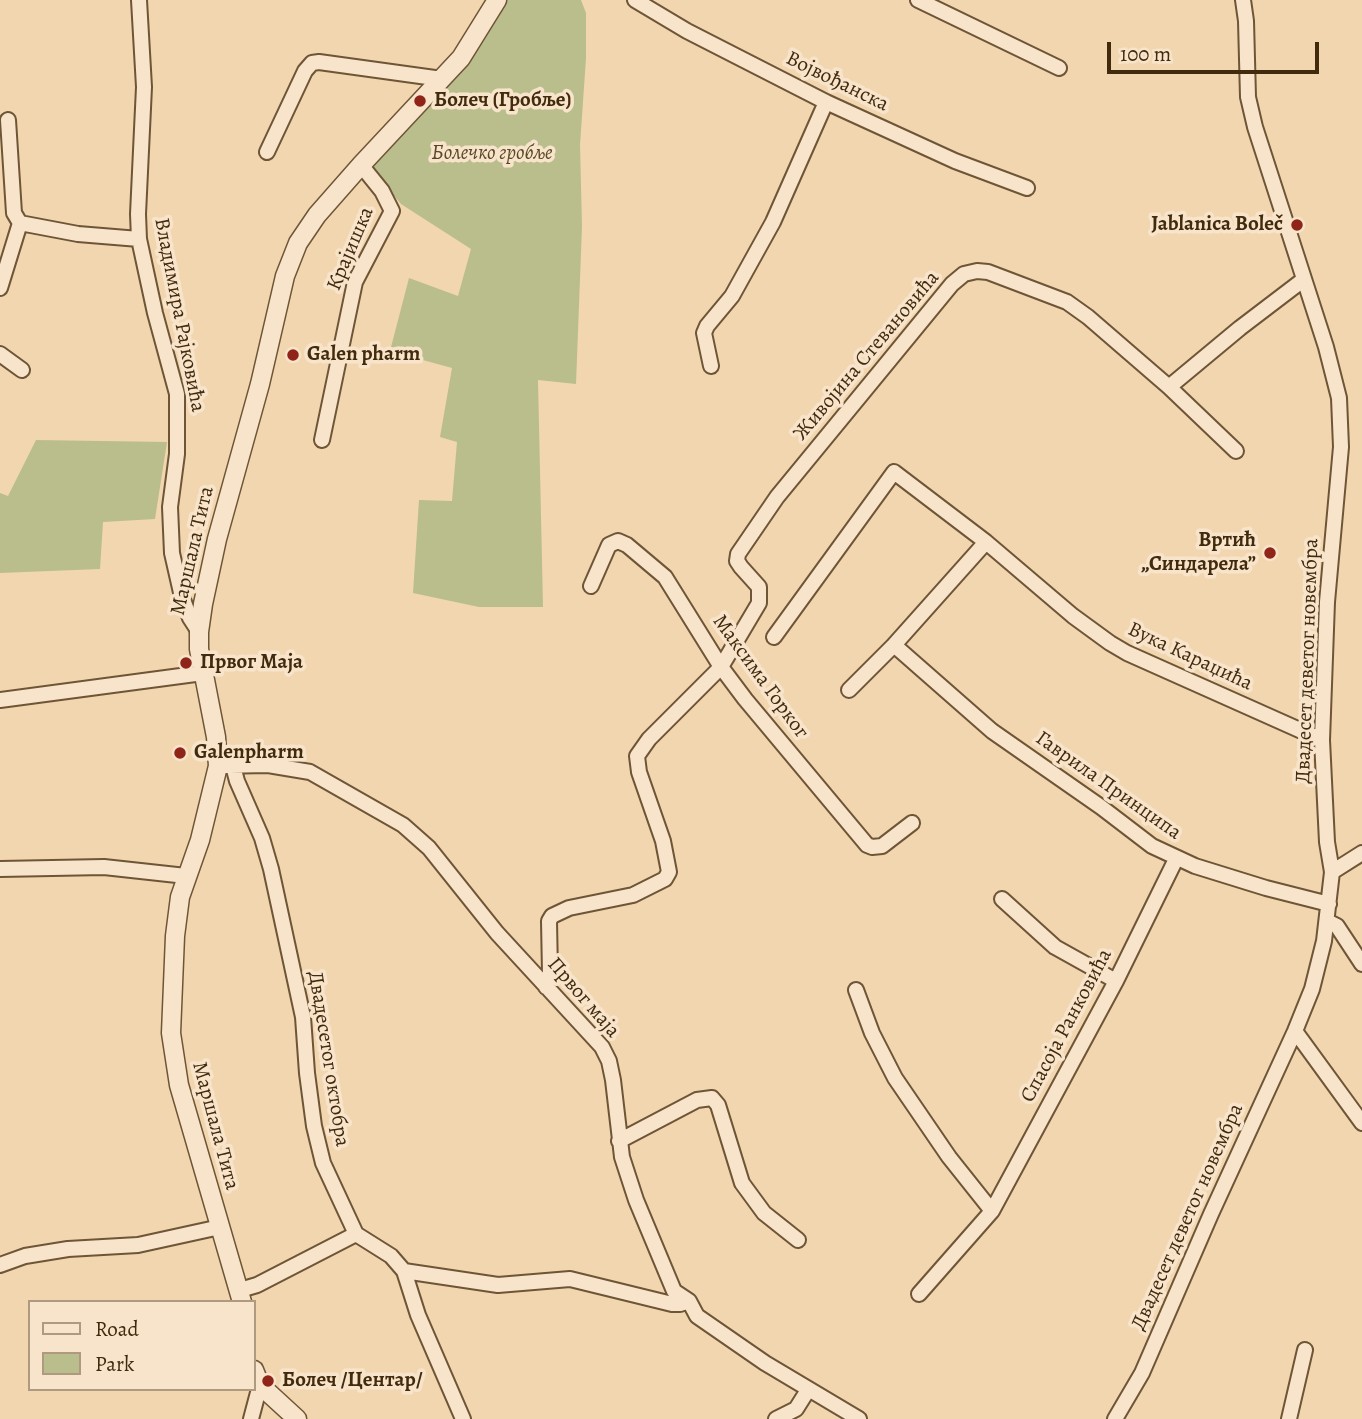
<!DOCTYPE html>
<meta charset="utf-8">
<style>
body{margin:0}
#map{position:relative;width:1362px;height:1419px;overflow:hidden;background:#f2d6af;font-family:Alegreya,serif}
canvas{display:block}
.legend{position:absolute;left:28px;top:1300px;width:228px;height:91px;box-sizing:border-box;background:#f7e4cb;border:2px solid #af9a7f;margin:0;padding:9px 12px;list-style:none;font-size:21px;color:#422a0d}
.legend li{display:flex;align-items:center;gap:14px;height:35px}
.legend b{width:35px;border:2px solid #af9a7f}
.scale{position:absolute;left:1107px;top:42px;width:212px;height:32px;box-sizing:border-box;border:4px solid #422a0d;border-top:0;padding-left:9px;font-size:21px;line-height:24px;white-space:nowrap;color:#422a0d;-webkit-text-stroke:5px #f7e4cb;paint-order:stroke}
</style>
<div id="map">
<canvas width="1362" height="1419"></canvas>
<ul class="legend">
<li><b style="height:9px;background:#f7e4cb"></b>Road</li>
<li><b style="height:19px;background:#b9be8c"></b>Park</li>
</ul>
<div class="scale">100 m</div>
</div>
<script>
const ctx = document.querySelector('canvas').getContext('2d');
ctx.lineJoin = 'round';
function paint(path, color) { ctx.fillStyle = color; ctx.fill(path, 'evenodd'); }
const shape = rows => new Path2D(rows.map(r => 'M' + r).join(''));
function stroke(path, color, width, dash) { ctx.strokeStyle = color; ctx.lineWidth = width; ctx.lineCap = dash ? 'butt' : 'round'; ctx.setLineDash(dash || []); ctx.stroke(path); }
function label(font, color, halo, rows, align = 'center') {
  ctx.font = font + ' Alegreya,serif'; ctx.lineWidth = 7; ctx.setLineDash([]); ctx.textBaseline = 'middle'; ctx.strokeStyle = halo; ctx.fillStyle = color; for (const [text, x, y, turn = 0] of rows) {
    ctx.save(); ctx.translate(x, y); ctx.rotate((+turn || 0) * Math.PI / 180); ctx.textAlign = isNaN(turn) ? turn : align; if (halo) ctx.strokeText(text, 0, 0); ctx.fillText(text, 0, 0); ctx.restore();
  }
}
const green = shape([
 [497,0,581,0,586,13,586,58,580,145,582,226,576,384,538,380,543,607,479,607,413,593,419,500,452,501,457,442,440,437,452,368,390,351,409,278,458,296,471,249,401,204,365,161,461,58],
 [36,440,167,442,155,519,103,522,100,569,0,573,0,493,8,496]
]);
const minor = shape([
 [139,0,144,87,138,214,139,239,155,313,177,394,177,454,170,507,172,553,182,597,190,618,199,632],
 [635,0,687,31,826,102,955,161,1027,188],
 [918,0,1059,68],
 [8,120,14,213,20,223],
 [267,152,305,71,312,63,319,62,442,79],
 [0,288,20,223,78,234,139,239],
 [0,354,22,370],
 [711,366,704,333,707,326,732,296,773,222,826,102],
 [1169,387,1240,328,1303,280],
 [322,440,355,282,392,211,382,191,361,165],
 [591,586,609,545,618,541,627,545,665,577,721,667,745,699,867,845,872,847,882,846,912,823],
 [774,637,894,472,986,542,1073,616,1110,643,1127,653,1322,740],
 [894,645,992,731,1101,807,1152,846,1195,866,1266,888,1329,904],
 [849,690,894,645,986,542],
 [0,700,203,673],
 [218,766,268,765,310,772,403,825,429,848,497,933,602,1047,609,1061,613,1080,622,1157,636,1200,674,1291,689,1301,697,1316,765,1363,859,1419],
 [233,766,237,781,262,838,271,869,303,1017,307,1073,314,1126,323,1163,356,1234,391,1256,404,1271,418,1315,463,1419],
 [0,869,104,867,186,876],
 [1332,872,1362,853],
 [1002,899,1055,947,1116,981],
 [1327,921,1337,926,1362,964],
 [546,987,550,973,549,921,552,916,569,908,633,895,665,879,669,872,663,841,639,772,637,756,649,739,721,667,759,603,759,587,741,567,737,561,738,554,777,497,897,351,952,284,964,274,977,271,988,272,1067,302,1088,317,1169,387,1236,451],
 [856,990,872,1033,895,1078,949,1157,992,1211],
 [1295,1031,1362,1123],
 [619,1141,697,1100,712,1098,718,1105,742,1183,764,1213,798,1240],
 [0,1265,25,1256,68,1249,138,1245,220,1227],
 [404,1271,498,1285,570,1279,672,1304,680,1304,689,1301],
 [240,1290,257,1285,356,1234],
 [919,1294,992,1211,1116,981,1176,859],
 [251,1419,260,1385],
 [776,1419,796,1409,808,1390],
 [1115,1419,1142,1373,1211,1214,1295,1031,1312,989,1324,941,1332,872,1327,842,1322,740,1327,602,1341,447,1339,398,1326,347,1255,127,1248,97,1246,21,1243,0],
 [1289,1419,1305,1350]
]);
const tertiary = shape([
 [242,1302,179,1085,171,1033,175,936,180,897,200,840,218,766,216,737,199,649,199,632,203,604,217,539,260,384,285,276,298,243,317,215,361,165,461,58,497,0],
 [254,1370,260,1385,297,1419]
]);
const markers = [
 [420,101,7,"#8f2418"],
 [1297,225,7,"#8f2418"],
 [293,355,7,"#8f2418"],
 [1270,553,7,"#8f2418"],
 [186,663,7,"#8f2418"],
 [180,753,7,"#8f2418"],
 [268,1381,7,"#8f2418"]
];
const streetNames = [
 ["Војвођанска",837,82,26],
 ["Крајишка",351,249,-67],
 ["Владимира Рајковића",179,315,79],
 ["Живојина Стевановића",867,356,-50],
 ["Маршала Тита",193,551,-77],
 ["Вука Караџића",1190,657,25],
 ["Двадесет деветог новембра",1308,661,-88],
 ["Максима Горког",760,677,54],
 ["Гаврила Принципа",1108,786,35],
 ["Првог маја",583,998,49],
 ["Спасоја Ранковића",1067,1026,-62],
 ["Двадесетог октобра",328,1059,81],
 ["Маршала Тита",215,1126,75],
 ["Двадесет деветог новембра",1188,1217,-66]
];
const poiNames = [
 ["Болеч (Гробље)",434,101],
 ["Jablanica Boleč",1283,225,"right"],
 ["Galen pharm",307,355],
 ["Вртић",1256,541,"right"],
 ["„Синдарела”",1256,565,"right"],
 ["Првог Маја",200,663],
 ["Galenpharm",194,753],
 ["Болеч /Центар/",282,1381]
];
const parkNames = [
 ["Болечко гробље",492,154]
];
paint(green, '#b9be8c');
stroke(minor, '#6e5536', 18);
stroke(tertiary, '#6e5536', 21);
stroke(minor, '#f7e4cb', 14);
stroke(tertiary, '#f7e4cb', 18);
for (const [x, y, r, color] of markers) { const dot = new Path2D(); dot.arc(x, y, r, 0, 2 * Math.PI); ctx.fillStyle = color; ctx.fill(dot); stroke(dot, '#f7e4cb', 2.5); }
label('21px', '#422a0d', '#f7e4cb', streetNames);
label('bold 21px', '#422a0d', '#f7e4cb', poiNames, 'left');
label('italic 21px', '#5a4826', '#f7e4cb', parkNames);
</script>
